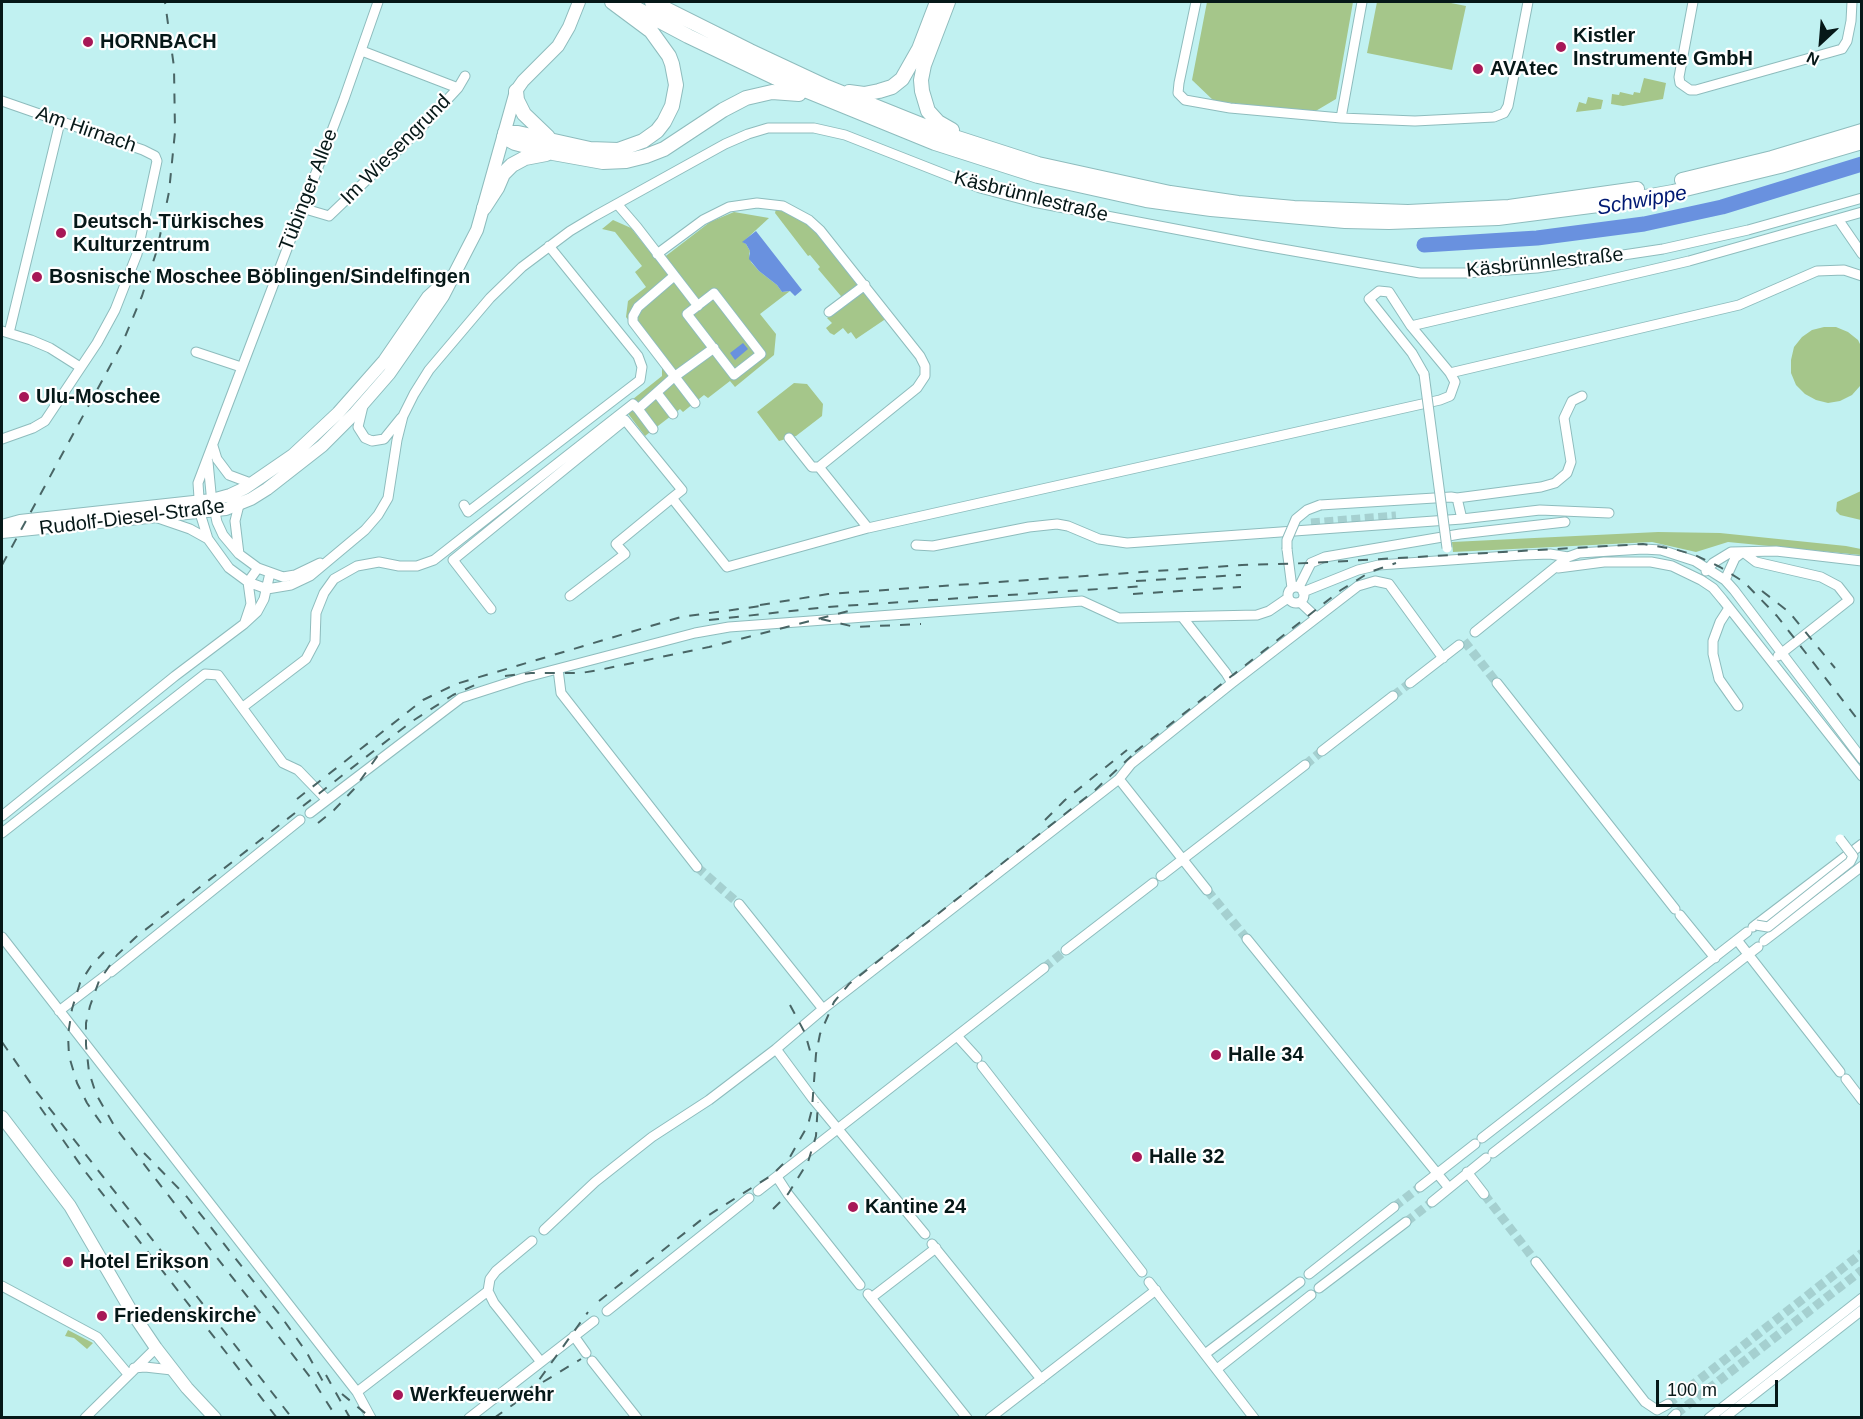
<!DOCTYPE html>
<meta charset="utf-8">
<style>
body{margin:0}
#map{position:relative;width:1863px;height:1419px;overflow:hidden;background:#c1f1f1;font-family:Helvetica,sans-serif}
canvas{display:block}
.frame{position:absolute;inset:0;border:3px solid #061818;pointer-events:none}
.north{position:absolute;left:1791px;top:12px;width:60px;height:60px;-webkit-text-stroke:4px #fff;paint-order:stroke;rotate:206deg;font-size:16px;font-weight:700;line-height:24px;text-align:center;color:#061818}
.north::after{content:'';display:block;margin:auto;width:21px;height:27px;background:#061818;clip-path:polygon(50% 0,100% 100%,50% 72%,0 100%)}
.scale{position:absolute;left:1656px;top:1380px;width:122px;height:27px;box-sizing:border-box;border:3px solid #061818;border-top:0;padding-left:8px;font-size:18px;line-height:21px;white-space:nowrap;color:#061818;-webkit-text-stroke:4px #fff;paint-order:stroke}
</style>
<div id="map">
<canvas width="1863" height="1419"></canvas>
<div class="frame"></div>
<div class="north">N</div>
<div class="scale">100 m</div>
</div>
<script>
const ctx = document.querySelector('canvas').getContext('2d');
ctx.lineJoin = 'round';
function paint(path, color) { ctx.fillStyle = color; ctx.fill(path, 'evenodd'); }
const shape = rows => new Path2D(rows.map(r => 'M' + r).join(''));
function stroke(path, color, width, dash) { ctx.strokeStyle = color; ctx.lineWidth = width; ctx.lineCap = dash ? 'butt' : 'round'; ctx.setLineDash(dash || []); ctx.stroke(path); }
function label(font, color, halo, rows, align = 'center') {
  ctx.font = font + ' Helvetica,sans-serif'; ctx.lineWidth = 4.5; ctx.setLineDash([]); ctx.textBaseline = 'middle'; ctx.strokeStyle = halo; ctx.fillStyle = color; for (const [text, x, y, turn = 0] of rows) {
    ctx.save(); ctx.translate(x, y); ctx.rotate((+turn || 0) * Math.PI / 180); ctx.textAlign = isNaN(turn) ? turn : align; if (halo) ctx.strokeText(text, 0, 0); ctx.fillText(text, 0, 0); ctx.restore();
  }
}
const green = shape([
 [1207,2,1353,2,1336,99,1314,112,1214,101,1192,80],
 [1377,2,1446,2,1466,6,1452,70,1367,53],
 [1644,78,1666,83,1663,99,1623,106,1611,104,1612,94,1619,95,1620,92,1633,95,1634,92,1640,93],
 [1588,97,1603,100,1601,109,1576,112,1579,102,1586,104],
 [776,209,795,216,813,228,887,318,856,339,851,332,848,334,843,328,834,335,830,333,826,328,832,323,827,318,846,302,818,269,820,267,810,255,808,256,775,213],
 [734,212,769,218,743,242,746,244,750,251,749,254,751,262,759,271,777,285,782,292,790,291,760,314,776,334,774,355,735,387,730,381,708,398,704,395,683,412,680,409,645,436,623,407,662,376,662,364,626,317,628,301,646,287,635,272,642,266,615,232,602,229,613,220,631,228,658,262,710,222],
 [1824,327,1836,327,1848,332,1858,340,1861,346,1860,386,1852,395,1840,401,1828,403,1816,400,1805,394,1796,385,1791,373,1791,360,1794,347,1802,337,1812,330],
 [794,383,807,384,823,404,822,416,796,436,779,441,757,412],
 [1861,491,1861,520,1840,515,1836,511,1837,502],
 [1658,532,1720,533,1846,546,1861,549,1861,555,1728,542,1696,552,1652,542,1453,552,1452,542],
 [68,1330,93,1343,87,1349,74,1338,65,1336]
]);
const water = shape([
 [756,231,802,290,795,296,790,291,782,292,777,285,759,271,749,259,750,251,746,244,742,242],
 [743,343,748,349,735,360,730,353]
]);
const river = shape([
 [1424,245,1537,238,1644,224,1722,207,1862,164]
]);
const minorTunnel = shape([
 [1311,523,1396,516],
 [1464,641,1497,683],
 [1393,696,1410,683],
 [1305,765,1322,751],
 [697,867,739,904],
 [1207,890,1247,939],
 [1044,968,1066,950],
 [1484,1194,1536,1262],
 [1394,1207,1420,1187],
 [1406,1222,1432,1202],
 [1668,1404,1862,1253],
 [1676,1414,1862,1270]
]);
const minor = shape([
 [378,2,344,99,198,483,200,513,208,539,229,568,248,582,267,589,291,585,310,576,365,530,378,515,388,498,397,440,403,416,414,394,429,370,490,298,522,267,570,231,595,216,725,144,748,134,768,128,814,128,845,135,980,188,1033,202,1259,245,1420,273,1466,273,1537,268,1663,249,1748,230,1862,198],
 [1196,2,1179,83,1178,93,1185,100,1230,108,1341,118],
 [1362,2,1341,118,1415,121,1494,117,1504,113,1508,106,1528,2],
 [1693,2,1679,77,1680,83,1690,90,1696,90,1842,49,1847,41,1851,21,1852,2],
 [458,88,465,76],
 [2,101,143,150,155,156,157,161,137,254,115,310,97,343,45,421,33,428,2,439],
 [618,205,637,227,698,306],
 [302,208,329,216,420,129,458,88,362,51],
 [1838,219,1862,254],
 [657,254,703,220,729,207,757,203,783,206,809,220,820,230,920,356,925,366,925,376,917,388,819,467],
 [674,276,638,307,633,316,633,322,695,403],
 [714,293,761,354,734,375,687,314,714,293],
 [829,312,865,285],
 [1411,326,1689,261,1862,212],
 [2,331,31,340,50,348,80,367],
 [9,333,60,122],
 [196,352,241,367],
 [1450,373,1739,305,1817,271,1844,270,1862,276],
 [657,393,673,414],
 [363,406,358,427,365,438,372,441,384,439,401,418],
 [653,429,638,409,674,377,714,348],
 [789,438,812,467,819,467,868,528],
 [213,446,217,459,229,475,253,484],
 [208,462,211,493,217,522,223,535,239,554,258,568,283,577,295,575,320,563],
 [1457,498,1541,487,1555,483,1567,473,1571,462,1564,418,1572,401,1582,396],
 [464,505,468,512,640,380,642,367,638,356,549,246],
 [1320,505,1451,497,1457,498,1462,519],
 [158,518,190,529,208,539],
 [916,545,933,546,1029,527,1057,524,1068,526,1099,539,1127,543,1462,519,1540,510,1609,513],
 [1287,549,1292,588],
 [239,554,235,521,239,505],
 [1558,568,1604,562,1651,562,1672,566,1701,580,1713,588,1723,600,1862,776],
 [1706,571,1713,563,1731,552,1776,551,1862,561],
 [1725,580,1735,558,1743,552,1756,562,1821,577,1838,586,1849,600,1778,656],
 '1288 595a8 8 0 1 1 16 0a8 8 0 1 1-16 0Z',
 [1299,587,1311,563,1325,557,1460,534,1565,522],
 [1303,592,1358,570,1379,565,1522,555,1550,554,1568,557],
 [570,596,625,554,616,544,672,498,727,567,868,528,1440,400,1450,396,1455,382,1450,373,1411,326,1389,292,1379,291,1369,299,1412,353,1424,374],
 [1300,602,1316,617],
 [1729,608,1720,622,1713,641,1713,654,1719,679,1738,706],
 [491,609,453,560,625,420,682,490,672,498],
 [1183,618,1226,673,1232,683],
 [245,622,251,604,248,582,258,568],
 [1475,632,1568,557,1579,553,1643,549,1661,550,1695,561,1725,580,1734,590,1862,759],
 [558,669,561,693,697,867],
 [1410,683,1459,645],
 [1497,683,1675,909],
 [243,707,306,659,315,642,316,613,324,593,334,579,357,566,379,562,399,566,417,566,434,560,633,404,638,409],
 [1322,751,1393,696],
 [1119,779,1207,890],
 [310,813,461,698,523,678,695,633,729,627,1082,601,1119,618,1257,615,1269,611,1288,598],
 [2,816,175,676,244,624,257,612,264,599,270,573],
 [2,833,205,674,218,675,283,763,298,770,327,800],
 [1161,876,1305,765],
 [739,904,823,1009],
 [1680,915,1715,958],
 [1753,927,1862,844],
 [2,937,357,1392,371,1418],
 [1247,939,1449,1188],
 [1737,940,1840,1072],
 [1764,941,1862,866],
 [1066,950,1153,883],
 [111,972,300,820],
 [59,1011,106,975],
 [957,1036,977,1058],
 [776,1049,813,1099,925,1234],
 [982,1066,1142,1272],
 [1846,1079,1862,1100],
 [1482,1138,1747,932],
 [1493,1153,1758,947],
 [1467,1172,1484,1194],
 [777,1177,788,1194,860,1285],
 [1420,1187,1475,1144],
 [758,1191,1044,968],
 [1432,1202,1486,1158],
 [544,1230,595,1182,652,1137,709,1100,776,1049,823,1009,1119,779,1131,764,1232,683,1358,586,1375,581,1389,584,1443,658],
 [932,1244,1041,1379],
 [1536,1262,1645,1402,1657,1410,1668,1404],
 [1309,1274,1394,1207],
 [1149,1282,1254,1418],
 [2,1286,97,1337,128,1374],
 [1319,1288,1406,1222],
 [488,1291,494,1303,541,1362],
 [868,1294,967,1418],
 [871,1298,936,1248],
 [607,1311,749,1198],
 [574,1336,586,1353],
 [1205,1354,1300,1282],
 [592,1361,637,1418],
 [134,1368,145,1367,172,1370],
 [1217,1369,1311,1295],
 [357,1392,488,1291,490,1279,496,1271,532,1241],
 [85,1418,156,1348],
 [469,1418,594,1321],
 [990,1418,1156,1290],
 [1672,1418,1676,1414],
 [1709,1418,1862,1298],
 [1724,1418,1862,1310]
]);
const major = shape([
 [2,526,20,521,212,500,230,495,245,488,293,455,338,413,384,361,428,297,450,277],
 [2,532,226,509,251,499,267,489,322,446,355,413,389,374,443,296,477,230,516,91,523,81,558,46,569,27,579,2],
 [2,1117,70,1206,133,1314,156,1348,187,1388,215,1418]
]);
const highway = shape([
 [624,2,688,36,778,79,935,143,1038,176,1146,200,1211,209,1345,221,1389,222,1498,218,1606,204,1673,192,1780,166,1862,142],
 [652,2,750,51,827,87,939,132,1038,164,1170,193,1238,203,1294,208,1408,212,1509,207,1637,189],
 [948,2,924,65,921,80,922,91,928,111,938,122,952,130],
 [516,91,517,100,524,114,548,137],
 [849,92,864,94,879,91,892,87,902,79,919,49,937,2],
 [505,133,518,133,590,149,618,150,643,141,657,131,664,122,672,106,676,85,672,64,669,56,651,31,612,2],
 [504,137,515,143,553,153,603,162,626,161,646,156,664,149,723,110,746,98,772,92,799,94],
 [1682,180,1772,158,1862,131],
 [484,208,497,188,503,174,512,165,525,158,546,154]
]);
const rail = shape([
 [2,565,122,344,142,296,157,250,169,192,175,132,174,67,165,2],
 [1136,581,1241,575],
 [1762,591,1789,612,1835,668],
 [1133,594,1241,587],
 [760,605,828,594,1242,565,1311,563,1643,544,1674,549,1695,555,1720,567,1744,582,1777,616,1862,725],
 [821,619,855,627,921,624],
 [709,620,827,607,1145,586],
 [505,676,531,673,581,673,599,670,709,647,849,611],
 [1135,752,1341,590,1370,572,1396,563],
 [297,799,423,700,456,684,681,617,768,605],
 [303,806,411,722,453,695,477,684],
 [295,813,136,937,117,955,99,981,90,1006,86,1023,86,1045,89,1072,96,1094,115,1127,314,1382,337,1418],
 [1045,820,1065,800,1127,750],
 [318,823,334,810,355,788,381,751],
 [790,1005,805,1033,812,1058],
 [2,1042,36,1091,292,1418],
 [40,1107,84,1170,277,1418],
 [101,1123,87,1103,77,1083,69,1056,68,1035,72,1009,80,983,91,966,104,952],
 [144,1153,187,1197,280,1315,307,1353,326,1387],
 [773,1209,788,1194,808,1162,816,1136,818,1102],
 [599,1301,701,1220,772,1175,790,1157,808,1125,812,1109,816,1054,820,1034,834,1002,849,984,1094,791,1141,747],
 [326,1375,350,1418],
 [543,1382,581,1359],
 [342,1394,371,1418],
 [494,1418,514,1404,539,1380,588,1312]
]);
const minorBridge = shape([
 [1424,374,1447,548],
 [1287,549,1287,540,1296,519,1307,510,1320,505],
 [1756,925,1768,927,1850,862,1853,856,1840,839]
]);
const markers = [
 [88,42,6,"#a71857"],
 [1561,47,6,"#a71857"],
 [1478,69,6,"#a71857"],
 [61,233,6,"#a71857"],
 [37,277,6,"#a71857"],
 [24,397,6,"#a71857"],
 [1216,1055,6,"#a71857"],
 [1137,1157,6,"#a71857"],
 [853,1207,6,"#a71857"],
 [68,1262,6,"#a71857"],
 [102,1316,6,"#a71857"],
 [398,1395,6,"#a71857"]
];
const poiNames = [
 ["Kistler",1573,36],
 ["Instrumente GmbH",1573,59],
 ["HORNBACH",100,42],
 ["AVAtec",1490,69],
 ["Deutsch-Türkisches",73,222],
 ["Kulturzentrum",73,245],
 ["Bosnische Moschee Böblingen/Sindelfingen",49,277],
 ["Ulu-Moschee",36,397],
 ["Halle 34",1228,1055],
 ["Halle 32",1149,1157],
 ["Kantine 24",865,1207],
 ["Hotel Erikson",80,1262],
 ["Friedenskirche",114,1316],
 ["Werkfeuerwehr",410,1395]
];
const streetNames = [
 ["Am Hirnach",86,130,19],
 ["Im Wiesengrund",396,150,-45],
 ["Tübinger Allee",309,190,-69],
 ["Käsbrünnlestraße",1031,197,14],
 ["Käsbrünnlestraße",1545,263,-6],
 ["Rudolf-Diesel-Straße",132,518,-7]
];
const waterNames = [
 ["Schwippe",1642,201,-10]
];
paint(green, '#a5c68a');
paint(water, '#6991df');
stroke(river, '#6991df', 15);
stroke(minorTunnel, '#a5d0d0', 9, [9, 4.5]);
stroke(minor, '#8ebcbd', 11);
stroke(major, '#8ebcbd', 14);
stroke(highway, '#8ebcbd', 16);
stroke(minor, '#fff', 9);
stroke(major, '#fff', 12);
stroke(highway, '#fff', 14);
stroke(rail, '#496565', 2, [10, 10]);
stroke(minorBridge, '#8ebcbd', 11, []);
stroke(minorBridge, '#fff', 9);
for (const [x, y, r, color] of markers) { const dot = new Path2D(); dot.arc(x, y, r, 0, 2 * Math.PI); ctx.fillStyle = color; ctx.fill(dot); stroke(dot, '#fff', 2); }
label('bold 20px', '#061818', '#fff', poiNames, 'left');
label('20px', '#061818', '#fff', streetNames);
label('italic 21px', '#001973', '#fff', waterNames);
</script>
